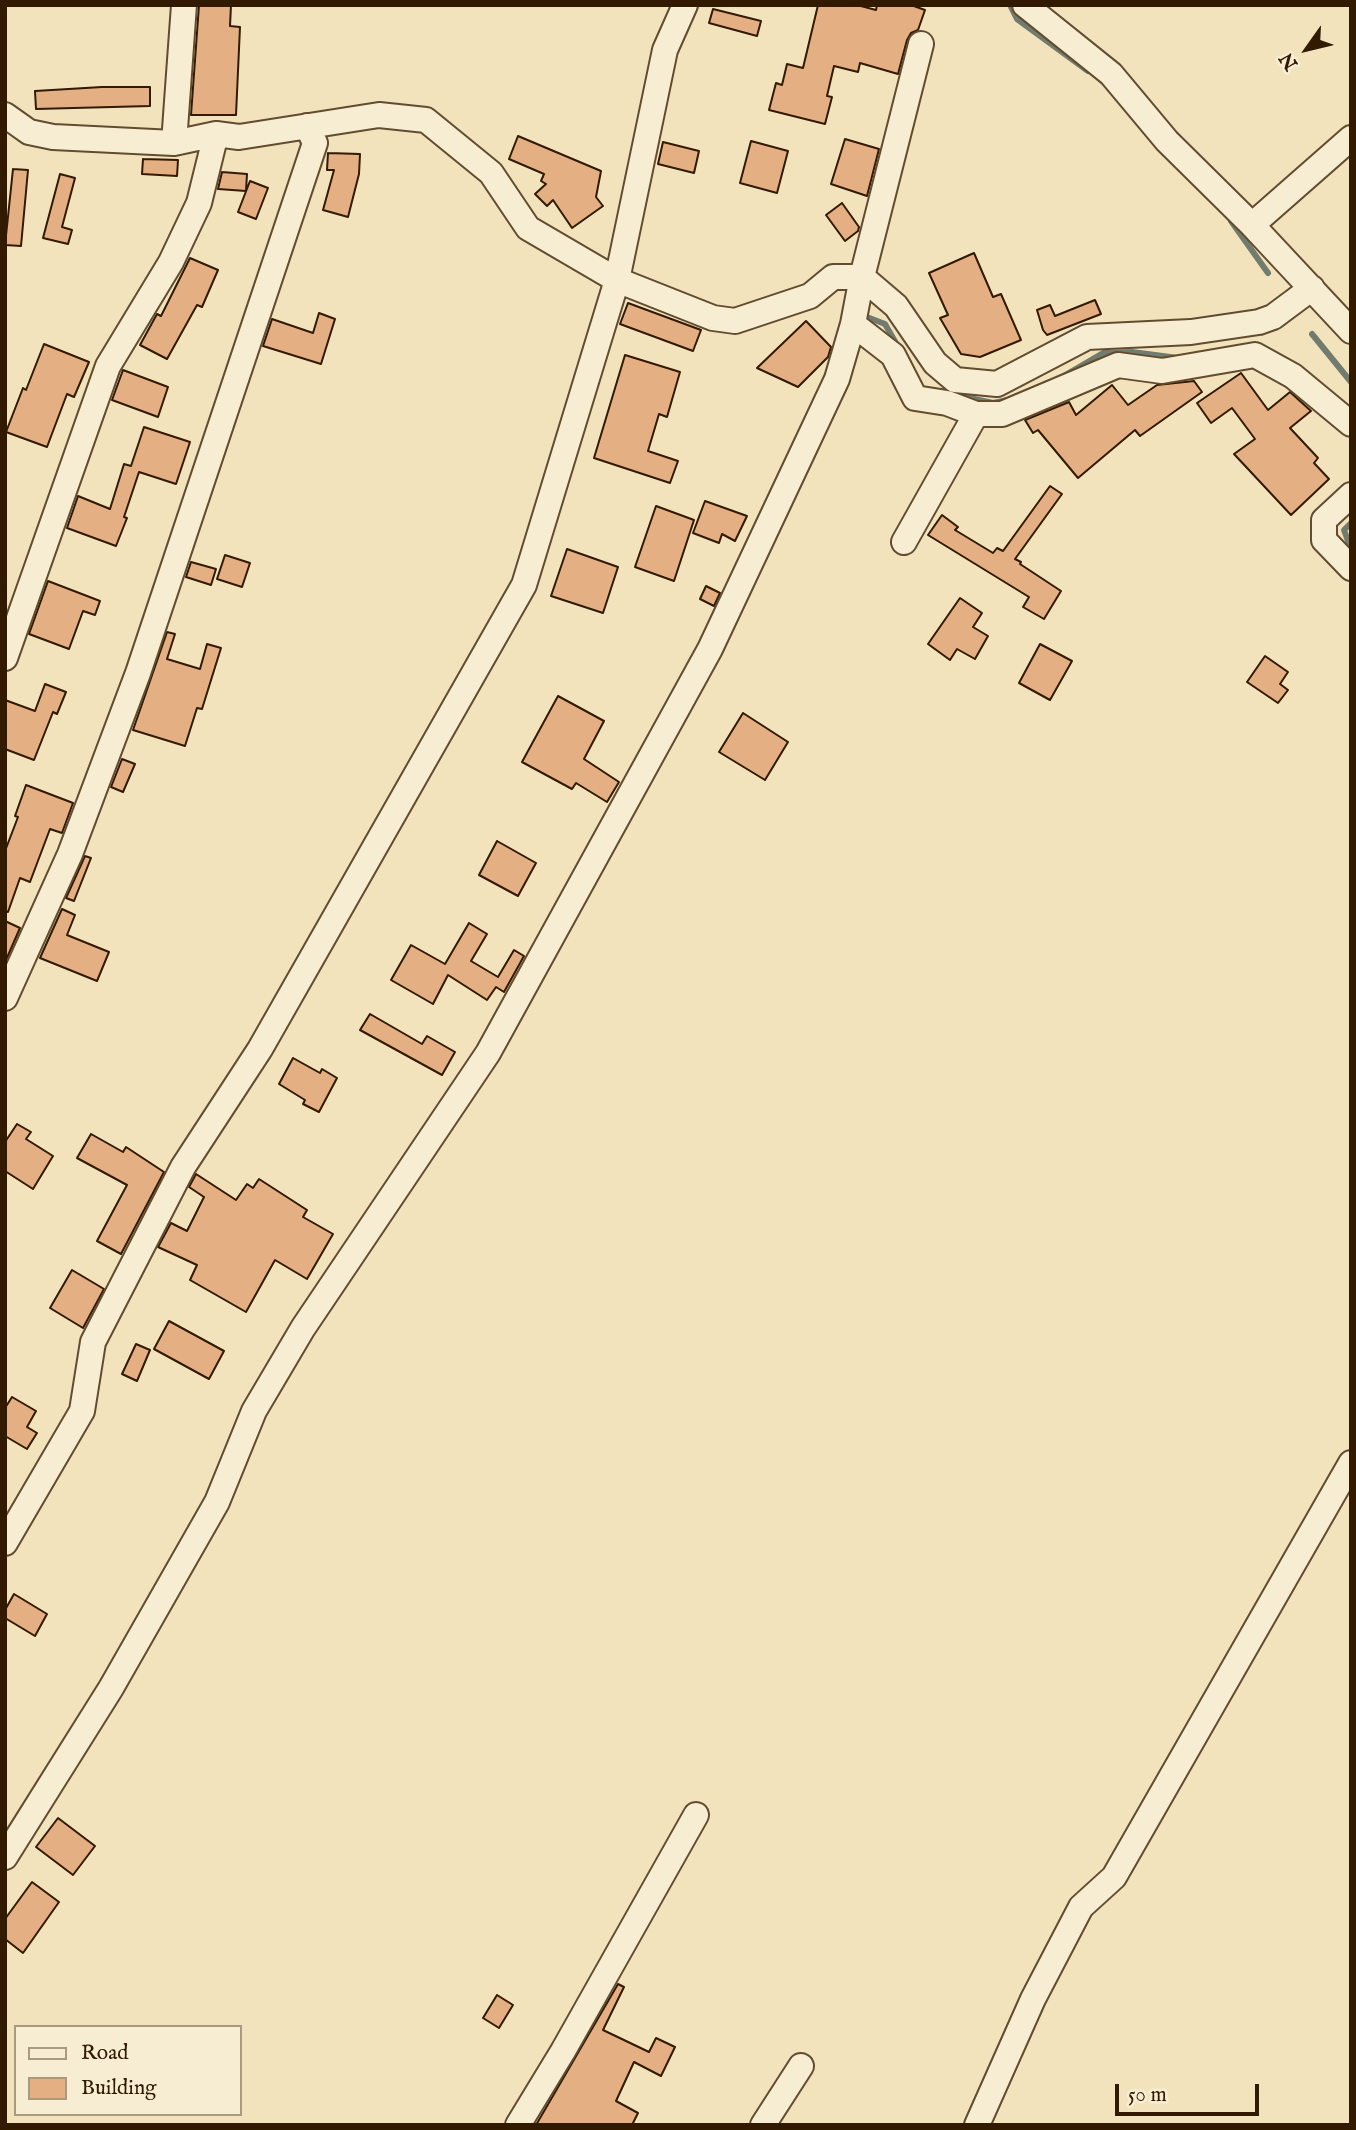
<!DOCTYPE html>
<style>
body{margin:0}
#map{position:relative;width:1356px;height:2130px;overflow:hidden;background:#f3e3bc;font-family:"IM FELL English",serif}
canvas{display:block}
.frame{position:absolute;inset:0;border:7px solid #311a00;pointer-events:none}
.legend{position:absolute;left:14px;top:2025px;width:228px;height:91px;box-sizing:border-box;background:#f7edd3;border:2px solid #a8997f;margin:0;padding:9px 12px;list-style:none;font-size:21px;color:#311a00}
.legend li{display:flex;align-items:center;gap:14px;height:35px}
.legend b{width:35px;border:2px solid #a8997f}
.north{position:absolute;left:1272px;top:14px;width:70px;height:70px;-webkit-text-stroke:5px #f7edd3;paint-order:stroke;rotate:236deg;font-size:19px;font-weight:700;line-height:28px;text-align:center;color:#311a00}
.north::after{content:'';display:block;margin:auto;width:24px;height:32px;background:#311a00;clip-path:polygon(50% 0,100% 100%,50% 72%,0 100%)}
.scale{position:absolute;left:1115px;top:2084px;width:144px;height:32px;box-sizing:border-box;border:4px solid #311a00;border-top:0;padding-left:9px;font-size:21px;line-height:24px;white-space:nowrap;color:#311a00;-webkit-text-stroke:5px #f7edd3;paint-order:stroke}
</style>
<div id="map">
<canvas width="1356" height="2130"></canvas>
<div class="frame"></div>
<ul class="legend">
<li><b style="height:9px;background:#f7edd3"></b>Road</li>
<li><b style="height:19px;background:#e5af84"></b>Building</li>
</ul>
<div class="north">N</div>
<div class="scale">50 m</div>
</div>
<script>
const ctx = document.querySelector('canvas').getContext('2d');
ctx.lineJoin = 'round';
const shape = rows => new Path2D(rows.map(r => 'M' + r).join(''));
function stroke(path, color, width, dash) { ctx.strokeStyle = color; ctx.lineWidth = width; ctx.lineCap = dash ? 'butt' : 'round'; ctx.setLineDash(dash || []); ctx.stroke(path); }
function paint(path, color) { ctx.fillStyle = color; ctx.fill(path, 'evenodd'); }
const stream = shape([
 [1010,5,1017,19,1088,71],
 [1231,221,1268,273],
 [859,314,885,324,897,345],
 [1312,334,1351,382],
 [1062,377,1103,353,1132,352,1178,358],
 [960,396,993,403,1008,400],
 [1351,523,1344,530,1351,549]
]);
const building = shape([
 [199,5,231,5,230,26,240,27,236,115,191,115,199,5],
 [818,5,857,5,876,10,877,5,911,5,925,10,918,30,911,33,907,40,898,74,860,63,858,72,834,66,827,96,832,97,825,124,769,110,776,83,782,85,787,64,803,68,818,5],
 [713,9,761,21,757,36,709,23,713,9],
 [102,87,150,87,150,106,36,109,35,91,102,87],
 [518,136,601,171,596,197,603,206,572,228,553,200,547,206,535,194,546,184,541,181,544,174,509,159,518,136],
 [845,139,879,149,867,196,831,184,845,139],
 [751,141,788,151,777,193,740,183,751,141],
 [663,142,699,151,694,173,658,164,663,142],
 [328,153,360,154,359,174,348,217,323,210,334,170,327,170,328,153],
 [143,159,178,160,177,176,142,174,143,159],
 [13,169,28,170,21,246,5,245,13,169],
 [222,172,247,174,246,191,218,189,222,172],
 [60,174,75,178,62,227,72,230,68,244,43,238,60,174],
 [250,181,268,188,256,219,238,212,250,181],
 [842,203,859,227,858,231,845,241,826,215,842,203],
 [974,253,993,297,1001,294,1021,340,980,357,961,354,940,318,948,315,929,273,974,253],
 [190,258,218,270,202,307,197,305,167,359,140,345,157,314,161,316,190,258],
 [1095,300,1101,314,1047,335,1043,330,1037,310,1050,305,1055,316,1095,300],
 [628,303,701,330,693,351,620,324,628,303],
 [319,313,335,319,321,364,263,346,272,319,313,333,319,313],
 [806,321,831,347,828,357,798,387,757,368,806,321],
 [44,344,89,362,74,397,67,394,47,447,6,432,23,388,26,390,44,344],
 [625,355,680,372,667,417,659,414,648,451,678,461,670,483,594,458,625,355],
 [123,370,168,387,158,417,112,400,123,370],
 [1241,373,1268,410,1290,392,1311,411,1290,428,1318,458,1314,463,1329,479,1291,515,1234,454,1255,439,1232,408,1211,423,1197,403,1241,373],
 [1194,381,1202,392,1140,436,1135,430,1078,478,1038,430,1033,433,1025,420,1069,402,1076,415,1112,385,1128,405,1157,385,1194,381],
 [144,427,190,442,176,484,139,472,124,517,127,518,116,546,67,528,78,496,110,509,124,464,131,466,144,427],
 [1050,486,1062,494,1015,559,1021,562,1020,564,1061,591,1044,619,1023,607,1029,597,928,535,942,515,958,527,955,530,993,553,997,548,1003,551,1050,486],
 [705,501,747,516,735,541,722,534,719,543,693,533,705,501],
 [656,506,694,520,674,581,635,567,656,506],
 [567,549,618,567,603,613,551,596,567,549],
 [225,555,250,563,242,587,217,579,225,555],
 [191,562,216,569,211,585,186,577,191,562],
 [48,581,100,601,95,615,83,611,69,649,29,634,48,581],
 [706,586,720,593,714,606,700,599,706,586],
 [960,598,982,613,973,627,988,636,975,659,957,649,950,660,928,644,960,598],
 [167,632,175,634,167,659,200,669,207,644,221,648,202,709,197,708,185,746,133,730,167,632],
 [1040,644,1072,661,1050,700,1019,683,1040,644],
 [1265,656,1288,672,1280,684,1288,690,1278,703,1247,682,1265,656],
 [45,684,66,692,57,714,53,712,34,760,5,749,5,700,35,711,45,684],
 [558,696,604,721,584,759,619,782,607,802,576,783,572,789,522,762,558,696],
 [743,713,788,742,765,780,719,752,743,713],
 [122,759,135,764,123,792,111,787,122,759],
 [26,785,73,803,62,833,50,829,30,882,20,878,8,912,5,911,5,851,18,817,15,816,26,785],
 [497,841,536,863,518,896,479,875,497,841],
 [85,856,91,858,74,901,66,898,85,856],
 [62,909,75,915,67,935,109,952,97,981,40,958,62,909],
 [5,921,20,928,6,960,5,959,5,921],
 [469,923,487,934,471,961,498,977,514,950,524,956,504,992,496,987,487,1000,448,975,433,1004,391,980,411,945,445,964,469,923],
 [370,1014,422,1044,427,1036,455,1052,442,1075,360,1030,370,1014],
 [293,1058,320,1073,322,1069,337,1078,319,1112,303,1104,305,1100,279,1084,293,1058],
 [17,1124,31,1132,26,1139,53,1156,33,1189,5,1171,5,1142,17,1124],
 [91,1134,123,1152,126,1147,164,1172,121,1254,97,1241,127,1185,77,1158,91,1134],
 [196,1174,236,1200,247,1184,253,1188,259,1179,307,1210,303,1217,333,1234,307,1279,275,1260,246,1312,190,1280,197,1265,158,1247,171,1223,187,1231,204,1197,189,1187,196,1174],
 [72,1270,104,1289,83,1328,50,1308,72,1270],
 [169,1321,224,1351,209,1379,154,1349,169,1321],
 [136,1344,150,1350,137,1381,122,1374,136,1344],
 [12,1397,36,1411,27,1427,37,1433,27,1449,5,1436,5,1408,12,1397],
 [14,1594,47,1614,35,1636,5,1618,5,1610,14,1594],
 [58,1818,95,1846,73,1875,36,1847,58,1818],
 [32,1882,59,1902,23,1953,5,1939,5,1919,32,1882],
 [618,1984,624,1987,603,2030,649,2052,656,2038,675,2047,661,2076,634,2062,616,2101,638,2113,632,2125,536,2125,618,1984],
 [497,1995,513,2005,499,2028,483,2018,497,1995]
]);
const minor = shape([
 [1025,5,1111,74,1167,141,1252,225,1351,331],
 [5,115,29,132,53,137,174,143,216,134,239,137,379,115,426,120,491,173,528,228,617,280,713,318,735,321,810,296,833,277,862,277,896,306,935,363,955,380,997,384,1087,337,1191,332,1259,322,1273,317,1312,288],
 [174,143,184,5],
 [1252,225,1351,138],
 [853,324,893,355,915,398,947,403,976,414,1002,414,1118,365,1162,371,1255,355,1293,376,1351,424],
 [1351,495,1324,520,1324,540,1351,568],
 [904,542,976,414],
 [5,658,108,366,171,262,199,203,216,134],
 [5,998,70,854,138,673,315,143,307,126],
 [5,1543,82,1411,93,1342,183,1167,260,1049,524,585,617,280,665,50,685,5],
 [5,1857,111,1688,217,1502,254,1411,303,1328,488,1053,710,649,837,379,853,324,862,277,921,44],
 [518,2125,563,2051,696,1815],
 [763,2125,801,2066],
 [977,2125,1033,1999,1081,1907,1114,1877,1351,1463]
]);
stroke(stream, '#727c6e', 6);
paint(building, '#e5af84');
stroke(building, '#311a00', 2);
stroke(minor, '#624c2f', 28);
stroke(minor, '#f7edd3', 24);
</script>
